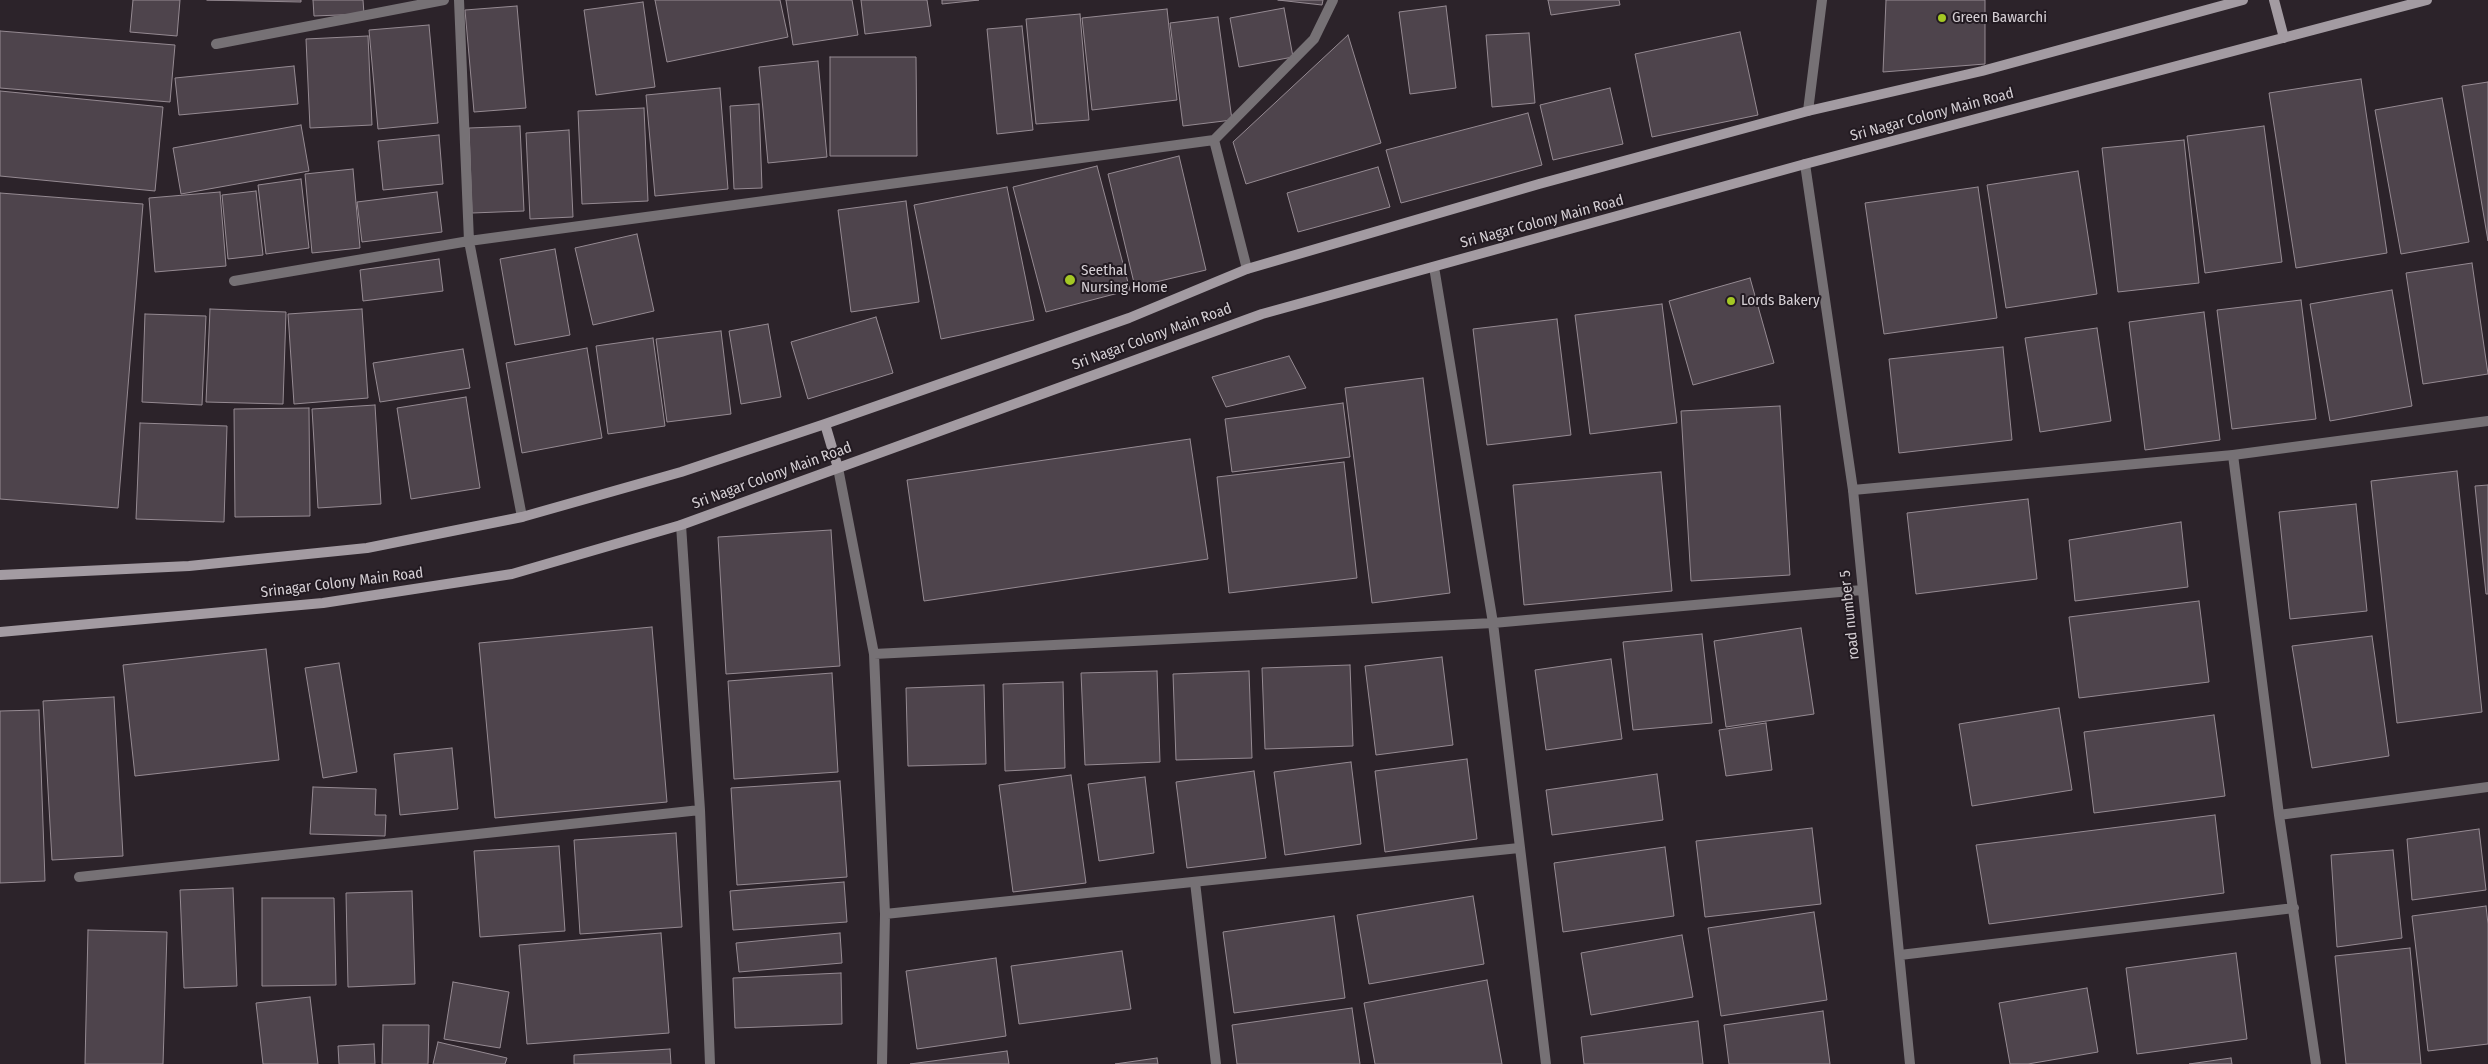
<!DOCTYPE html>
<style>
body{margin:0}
canvas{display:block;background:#2c232a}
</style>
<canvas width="2488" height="1064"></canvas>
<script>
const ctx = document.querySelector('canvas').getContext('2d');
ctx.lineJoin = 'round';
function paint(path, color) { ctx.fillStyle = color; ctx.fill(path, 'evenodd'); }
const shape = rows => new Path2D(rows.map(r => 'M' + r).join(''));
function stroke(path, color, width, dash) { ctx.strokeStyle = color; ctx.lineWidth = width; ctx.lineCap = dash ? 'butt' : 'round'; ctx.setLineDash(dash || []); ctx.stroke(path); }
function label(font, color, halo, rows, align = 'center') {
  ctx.font = font + ' "Fira Sans Condensed",sans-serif'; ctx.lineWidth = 4; ctx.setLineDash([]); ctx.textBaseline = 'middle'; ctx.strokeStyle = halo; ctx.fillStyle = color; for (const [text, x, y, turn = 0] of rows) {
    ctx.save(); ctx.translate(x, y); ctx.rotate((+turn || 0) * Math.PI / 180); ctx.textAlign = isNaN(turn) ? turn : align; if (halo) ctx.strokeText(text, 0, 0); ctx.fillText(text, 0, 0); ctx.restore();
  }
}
const building = shape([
 [133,0,180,0,177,36,130,32,133,0],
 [207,0,301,0,301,2,207,0],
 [313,0,363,0,364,14,314,16,313,0],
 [655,0,780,0,788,37,667,62,655,0],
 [786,0,852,0,858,35,793,45,786,0],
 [861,0,927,0,931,26,865,34,861,0],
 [942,0,979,0,942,4,942,0],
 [1278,0,1323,0,1322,5,1278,0],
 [1548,0,1619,0,1620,5,1551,15,1548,0],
 [1886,0,1985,0,1985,64,1883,72,1886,0],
 [643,2,655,87,596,95,584,10,643,2],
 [517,6,526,108,474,112,465,10,517,6],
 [1446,6,1456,88,1410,94,1399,12,1446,6],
 [1284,8,1293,57,1239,67,1230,18,1284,8],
 [1167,9,1177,100,1092,110,1082,18,1167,9],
 [1080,14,1089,120,1036,124,1026,19,1080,14],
 [1218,17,1232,120,1183,126,1170,23,1218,17],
 [429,25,438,123,378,129,369,30,429,25],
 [1022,26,1033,130,997,134,987,29,1022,26],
 [0,31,175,45,170,102,0,88,0,31],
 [1740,32,1758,115,1652,137,1635,54,1740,32],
 [1529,33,1535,103,1492,107,1486,35,1529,33],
 [1348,35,1381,143,1246,184,1233,142,1348,35],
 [368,36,372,125,310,128,306,39,368,36],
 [830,57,916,57,917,156,830,156,830,57],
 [818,61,827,157,768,163,759,67,818,61],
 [294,66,298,104,179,115,175,78,294,66],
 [2361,79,2387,253,2296,268,2269,93,2361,79],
 [2488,82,2488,241,2462,86,2488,82],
 [720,88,728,189,655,196,646,95,720,88],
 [1610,88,1623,144,1553,160,1540,105,1610,88],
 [0,91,163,107,155,191,0,176,0,91],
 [2442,98,2469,242,2401,254,2375,110,2442,98],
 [759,104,762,188,734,189,730,106,759,104],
 [644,108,648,201,582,204,578,111,644,108],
 [1528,113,1542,165,1401,203,1386,150,1528,113],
 [301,125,309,171,181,194,173,148,301,125],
 [520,126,524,211,472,213,469,128,520,126],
 [2264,126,2282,262,2205,273,2187,136,2264,126],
 [569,130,573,217,530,219,526,133,569,130],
 [439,135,443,184,383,190,378,141,439,135],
 [2184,140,2199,283,2118,292,2102,148,2184,140],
 [1179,156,1206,270,1135,287,1108,174,1179,156],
 [1097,166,1130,290,1046,312,1013,187,1097,166],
 [1378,167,1390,207,1298,232,1287,193,1378,167],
 [353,169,360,248,312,253,305,174,353,169],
 [2078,171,2097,294,2006,308,1987,185,2078,171],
 [301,179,309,248,266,254,258,185,301,179],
 [1007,187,1034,320,941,339,914,205,1007,187],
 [1978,187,1997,318,1884,334,1865,203,1978,187],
 [256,191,263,255,228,259,222,195,256,191],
 [220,192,226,266,155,272,149,198,220,192],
 [437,192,442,232,362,242,357,202,437,192],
 [0,193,143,204,118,508,0,499,0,193],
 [906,201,919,302,851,312,838,210,906,201],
 [637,234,654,311,593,325,575,248,637,234],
 [555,249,570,335,515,345,500,259,555,249],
 [439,259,443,291,363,301,360,270,439,259],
 [2472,263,2488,374,2423,384,2406,273,2472,263],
 [1750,278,1774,363,1693,385,1669,301,1750,278],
 [2392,290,2412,406,2330,421,2310,304,2392,290],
 [2301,300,2316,419,2232,429,2217,310,2301,300],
 [1662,304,1677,423,1590,434,1575,315,1662,304],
 [210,309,286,312,283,404,206,402,210,309],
 [362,309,368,398,294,404,288,314,362,309],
 [2204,312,2220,440,2145,450,2129,322,2204,312],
 [145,314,206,316,202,405,142,402,145,314],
 [876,317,893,373,808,399,791,342,876,317],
 [1557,319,1571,435,1487,445,1473,329,1557,319],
 [768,324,781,397,741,404,729,331,768,324],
 [2097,328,2111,421,2040,432,2025,338,2097,328],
 [721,331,731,414,667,422,656,339,721,331],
 [653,338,665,426,608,434,596,346,653,338],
 [2003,347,2012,440,1899,453,1889,359,2003,347],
 [587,348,602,438,522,453,506,363,587,348],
 [463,349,470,388,380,402,373,363,463,349],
 [1289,356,1306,388,1226,407,1212,377,1289,356],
 [1423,378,1450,593,1372,603,1345,388,1423,378],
 [466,397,480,488,411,499,397,408,466,397],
 [1343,403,1350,457,1232,472,1225,419,1343,403],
 [375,405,381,504,318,508,312,409,375,405],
 [1780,406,1790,575,1691,581,1681,411,1780,406],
 [309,408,310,516,235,517,234,409,309,408],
 [140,423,227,426,224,522,136,519,140,423],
 [1190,439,1208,559,924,601,907,480,1190,439],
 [1344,462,1357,578,1229,593,1217,477,1344,462],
 [2457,471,2482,712,2397,723,2371,481,2457,471],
 [1661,472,1672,591,1524,605,1513,485,1661,472],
 [2488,485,2488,594,2486,594,2475,486,2488,485],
 [2028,499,2037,579,1916,594,1907,513,2028,499],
 [2356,504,2367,611,2290,619,2279,512,2356,504],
 [2181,522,2188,587,2075,601,2069,540,2181,522],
 [831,530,840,666,726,674,718,537,831,530],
 [2199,601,2209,682,2079,698,2069,617,2199,601],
 [652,627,667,802,495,818,479,643,652,627],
 [1801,628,1814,714,1726,727,1714,641,1801,628],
 [1702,634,1712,723,1633,730,1623,642,1702,634],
 [2372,636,2389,756,2312,768,2292,646,2372,636],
 [266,649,279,760,135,776,123,665,266,649],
 [1442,657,1453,745,1376,755,1365,666,1442,657],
 [1611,659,1622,739,1546,750,1535,670,1611,659],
 [339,663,357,772,323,778,305,668,339,663],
 [1350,665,1353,746,1265,749,1262,668,1350,665],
 [1157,671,1160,762,1085,765,1081,673,1157,671],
 [1249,671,1252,758,1176,760,1173,674,1249,671],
 [832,673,838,772,734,779,728,681,832,673],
 [1063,682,1065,768,1005,771,1003,684,1063,682],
 [984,685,986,764,908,766,906,688,984,685],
 [114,697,123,856,52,860,43,701,114,697],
 [2059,708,2072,790,1972,806,1959,724,2059,708],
 [39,710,45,881,0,883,0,711,39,710],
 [2214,715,2225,796,2094,813,2084,732,2214,715],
 [1766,723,1772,770,1726,776,1719,730,1766,723],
 [452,748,458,809,400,815,394,754,452,748],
 [1467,759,1477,839,1385,852,1375,771,1467,759],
 [1351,762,1361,844,1285,855,1274,772,1351,762],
 [1254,771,1266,858,1187,868,1176,782,1254,771],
 [1657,774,1663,820,1552,835,1546,790,1657,774],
 [1071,775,1086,883,1013,892,999,785,1071,775],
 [1145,777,1154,853,1099,861,1088,784,1145,777],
 [840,781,847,877,737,885,731,788,840,781],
 [313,787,376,789,375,815,386,815,385,836,310,834,313,787],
 [2215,815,2224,893,1989,924,1976,845,2215,815],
 [1812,828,1821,904,1705,917,1696,841,1812,828],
 [2479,829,2486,890,2412,900,2407,839,2479,829],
 [676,833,682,927,580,934,574,840,676,833],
 [559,846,565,931,480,937,474,851,559,846],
 [1665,847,1674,916,1563,932,1554,863,1665,847],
 [2393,850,2402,938,2337,947,2331,855,2393,850],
 [844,882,847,922,733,930,730,891,844,882],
 [233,888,237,986,184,988,180,890,233,888],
 [412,891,415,984,348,987,346,893,412,891],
 [1473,896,1484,964,1369,984,1357,915,1473,896],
 [262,898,334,898,336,985,262,986,262,898],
 [2486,906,2488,924,2488,1044,2428,1051,2412,916,2486,906],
 [1814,912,1827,1000,1721,1016,1708,928,1814,912],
 [1334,916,1345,998,1234,1013,1223,932,1334,916],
 [88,930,167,932,163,1064,85,1064,88,930],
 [661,933,669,1033,527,1044,519,945,661,933],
 [840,933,842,963,739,972,736,943,840,933],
 [1682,935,1693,997,1591,1015,1581,953,1682,935],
 [2410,948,2421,1064,2346,1064,2335,956,2410,948],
 [1122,951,1131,1009,1019,1024,1011,966,1122,951],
 [2236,953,2247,1039,2137,1054,2126,968,2236,953],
 [996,958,1006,1036,917,1049,906,971,996,958],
 [841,973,842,1024,735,1028,733,978,841,973],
 [1487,980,1502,1064,1375,1064,1364,1003,1487,980],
 [453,982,509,992,500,1048,444,1039,453,982],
 [2087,988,2098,1052,2028,1064,2010,1064,1999,1003,2087,988],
 [310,997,318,1064,263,1064,256,1003,310,997],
 [1352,1008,1360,1064,1237,1064,1232,1025,1352,1008],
 [1823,1011,1830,1064,1729,1064,1724,1025,1823,1011],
 [1698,1021,1703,1064,1584,1064,1581,1037,1698,1021],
 [383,1025,429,1025,428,1064,382,1064,383,1025],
 [438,1042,507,1058,505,1064,433,1064,438,1042],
 [374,1044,375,1064,339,1064,338,1046,374,1044],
 [670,1049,671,1064,574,1064,574,1055,670,1049],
 [1007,1051,1009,1064,910,1064,1007,1051],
 [1157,1058,1158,1064,1115,1064,1157,1058],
 [2231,1058,2232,1064,2189,1064,2231,1058]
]);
const minor = shape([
 [459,0,469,241,522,517],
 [216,44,444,0],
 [1214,140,1247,269],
 [1434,267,1493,623,1546,1064],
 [234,281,469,241,1214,140,1314,39,1333,0],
 [2233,455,2279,815,2316,1064],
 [838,468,874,654,885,914,882,1064],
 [1853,490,1910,1064],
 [681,525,700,810,710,1064],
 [874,654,1493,623,1862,590],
 [2279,815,2488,787],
 [79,877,700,810],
 [1195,882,1216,1064],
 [885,914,1519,848],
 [1900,955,2294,908]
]);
const tertiary = shape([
 [1808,111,1822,0],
 [1805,164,1853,490,2233,455,2488,421]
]);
const secondary = shape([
 [2274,0,2284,38],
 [825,424,838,468],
 [0,575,189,566,367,548,522,517,681,472,825,424,1129,318,1247,269,1539,184,1808,111,1982,71,2243,0],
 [0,632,323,603,512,574,681,525,1262,314,1805,164,2427,0]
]);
const markers = [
 [1942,18,5,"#a4c824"],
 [1070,280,6,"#a4c824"],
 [1731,301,5,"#a4c824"]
];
const poiNames = [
 ["Green Bawarchi",1952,18],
 ["Seethal",1081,271],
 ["Nursing Home",1081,288],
 ["Lords Bakery",1741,301]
];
const streetNames = [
 ["Sri Nagar Colony Main Road",1932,115,-15],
 ["Sri Nagar Colony Main Road",1542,222,-15],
 ["Sri Nagar Colony Main Road",1152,337,-20],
 ["Sri Nagar Colony Main Road",772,476,-20],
 ["Srinagar Colony Main Road",342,583,-7],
 ["road number 5",1850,615,-96]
];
paint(building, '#4e444c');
stroke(building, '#958a92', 1);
stroke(minor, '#767175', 10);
stroke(tertiary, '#767175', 10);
stroke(secondary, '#a39ba2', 10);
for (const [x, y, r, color] of markers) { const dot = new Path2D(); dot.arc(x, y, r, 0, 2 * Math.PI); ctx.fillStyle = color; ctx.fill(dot); stroke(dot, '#221a21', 2); }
label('15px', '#d5cfd4', '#221a21', poiNames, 'left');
label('15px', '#d5cfd4', '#221a21', streetNames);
</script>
